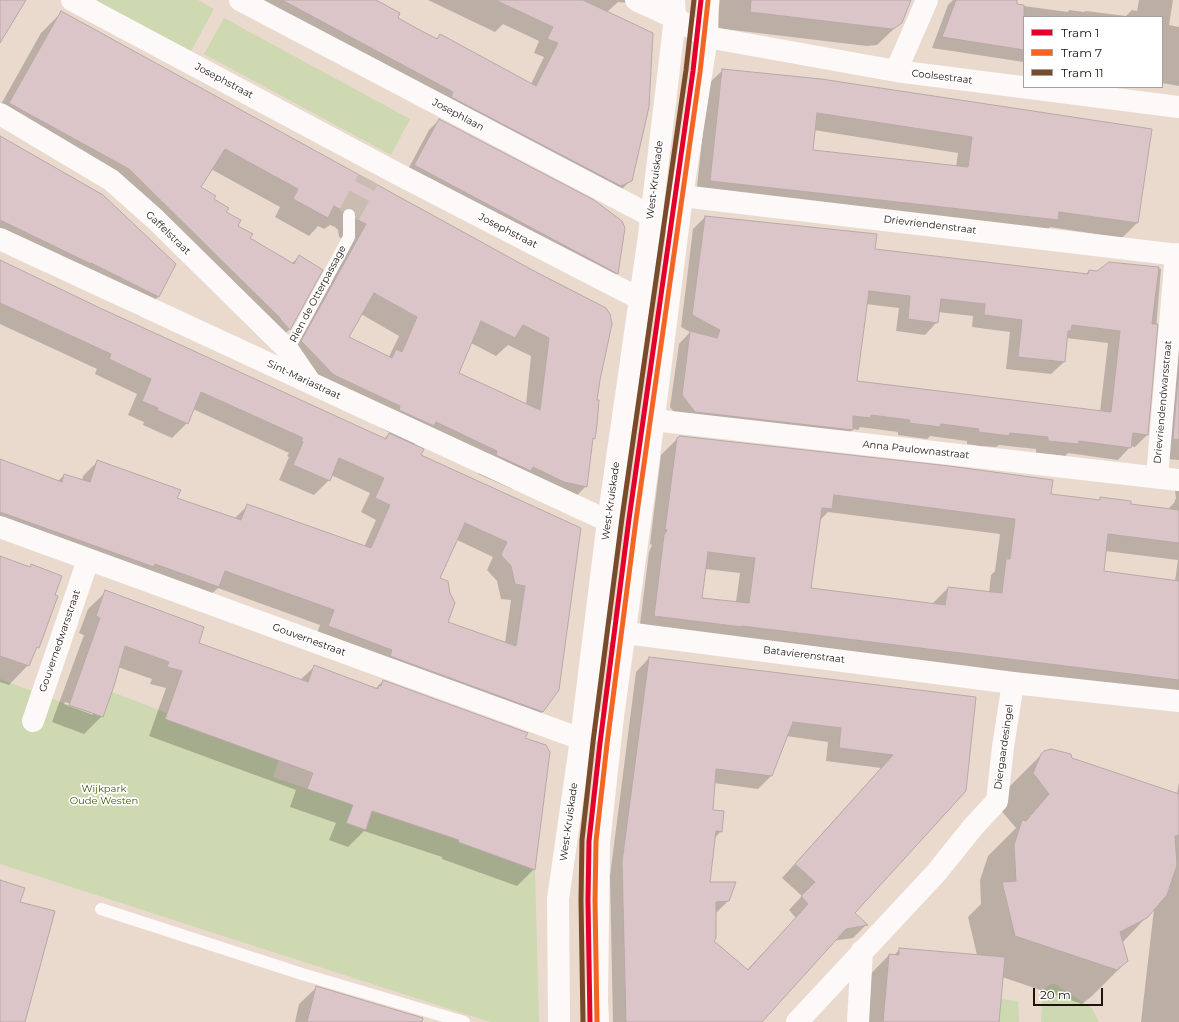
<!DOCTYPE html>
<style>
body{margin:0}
#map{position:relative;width:1179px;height:1022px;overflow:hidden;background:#eadace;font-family:Montserrat,sans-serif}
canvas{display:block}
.legend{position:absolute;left:1023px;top:16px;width:140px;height:72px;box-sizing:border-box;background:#fff;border:1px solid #a5a19e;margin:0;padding:5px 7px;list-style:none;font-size:12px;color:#1e140d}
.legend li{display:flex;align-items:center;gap:8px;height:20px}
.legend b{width:20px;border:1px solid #a5a19e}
.scale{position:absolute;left:1033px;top:988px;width:70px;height:18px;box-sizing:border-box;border:2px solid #1e140d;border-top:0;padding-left:5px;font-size:12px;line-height:14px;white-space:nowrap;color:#1e140d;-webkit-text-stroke:3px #fff;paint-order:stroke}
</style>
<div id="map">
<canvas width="1179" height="1022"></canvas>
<ul class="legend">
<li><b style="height:5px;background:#e4002b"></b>Tram 1</li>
<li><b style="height:5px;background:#f26522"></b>Tram 7</li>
<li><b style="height:5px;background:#7a4b2a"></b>Tram 11</li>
</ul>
<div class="scale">20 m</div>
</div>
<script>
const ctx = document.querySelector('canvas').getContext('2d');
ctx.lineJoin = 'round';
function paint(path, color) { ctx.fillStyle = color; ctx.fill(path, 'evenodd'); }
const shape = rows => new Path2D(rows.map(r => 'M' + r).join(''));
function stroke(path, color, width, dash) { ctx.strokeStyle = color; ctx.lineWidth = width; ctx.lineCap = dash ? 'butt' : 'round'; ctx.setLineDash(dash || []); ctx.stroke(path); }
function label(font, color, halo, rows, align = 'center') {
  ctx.font = font + ' Montserrat,sans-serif'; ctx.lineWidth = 3.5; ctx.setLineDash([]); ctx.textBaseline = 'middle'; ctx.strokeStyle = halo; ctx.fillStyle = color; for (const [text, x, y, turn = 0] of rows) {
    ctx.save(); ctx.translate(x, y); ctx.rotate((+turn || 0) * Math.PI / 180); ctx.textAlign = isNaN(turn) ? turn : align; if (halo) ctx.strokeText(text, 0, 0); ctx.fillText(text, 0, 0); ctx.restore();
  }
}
const green = shape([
 [97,0,198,0,214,9,190,53,97,1],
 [224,18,410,119,391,155,204,54],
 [80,676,112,692,167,713,279,760,273,777,459,840,458,842,535,870,539,1022,490,1022,0,864,0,679,69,705],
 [1051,984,1055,984,1092,1008,1099,1022,1041,1022,1043,992,1044,989],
 [1001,999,1018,1001,1019,1022,999,1022]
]);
const shadow = shape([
 [242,0,373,0,397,18,436,39,440,36,531,84,544,57,534,53,539,41,503,24,495,32,428,0,633,0,627,3,618,2,606,13,631,180,616,195],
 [720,0,910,0,901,22,877,45,867,46,716,28],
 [953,0,997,0,1016,5,1068,12,1069,10,1084,12,1086,11,1126,16,1132,10,1137,11,1139,0,1173,0,1169,25,1179,27,1179,86,1162,83,1162,17,1024,17,1024,62,932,48,948,5],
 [59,15,536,273,599,380,594,438,591,441,586,486,568,505,515,486,512,489,478,474,480,469,418,441,413,446,420,456,580,529,543,711,528,726,314,641,320,625,218,588,204,601,0,531,0,460,58,481,64,475,82,480,83,476,98,461,176,498,234,519,248,505,364,547,376,520,361,512,370,493,331,475,329,480,314,495,279,480,289,457,287,456,289,453,193,409,187,423,172,438,143,425,144,422,128,415,137,394,95,374,97,369,0,324,0,261,100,309,384,439,390,433,381,428,382,425,284,360,348,242,339,237,338,230,335,227,330,225,324,229,318,226,309,236,275,217,280,207,211,169,200,187,249,238,291,264,299,257,290,329,271,347,111,187,0,106,41,33],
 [361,314,399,336,389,357,348,338],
 [471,343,496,356,508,345,531,356,526,404,458,373],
 [457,540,493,557,487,570,497,581,501,599,511,600,505,643,446,623,449,594,439,578],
 [723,70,1150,130,1137,223,1122,238,1050,227,1043,235,696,196,708,84],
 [814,130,958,153,956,167,812,151],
 [439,120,617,273,608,283,405,175,429,130],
 [0,137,159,296,139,316,71,282,0,249],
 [705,217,874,250,1085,275,1089,271,1097,272,1109,263,1161,269,1147,435,1135,447,1131,446,1118,460,1068,453,1065,456,1036,453,1036,449,999,445,996,447,981,446,967,444,967,441,930,436,927,439,898,435,898,432,860,427,858,430,853,429,840,442,683,424,670,407,679,344,690,332,681,327,693,229],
 [866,304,899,308,896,331,925,335,937,322,938,312,973,316,972,327,1010,332,1006,369,1051,374,1064,362,1066,338,1108,343,1100,412,856,382],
 [1179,306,1179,460,1167,459],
 [677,439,1050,495,1098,501,1101,498,1130,505,1167,510,1174,503,1176,498,1175,491,1174,488,1179,477,1179,697,639,632,649,552,652,545,650,544,661,455],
 [828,512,1000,534,995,571,991,575,989,593,948,588,932,604,810,589,819,521],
 [1105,551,1178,560,1175,581,1103,572],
 [705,569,740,573,736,602,701,599],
 [0,557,29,568,31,566,54,595,38,647,33,652,28,665,9,685,0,682],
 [106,592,197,643,300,680,314,667,375,689,383,681,523,738,534,869,517,886,442,859,442,857,364,831,348,847,329,840,336,823,290,807,296,790,149,736,166,688,150,684,152,679,118,667,102,716,84,734,52,722,84,635,79,633,88,609],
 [65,702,93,712,93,715,64,704],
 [649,658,975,698,854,913,866,925,853,938,832,941,760,1022,613,1022,610,876,636,672],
 [786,736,828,742,826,761,881,768,782,878,802,896,789,910,796,918,747,970,713,942,715,914,728,901,709,883,714,839,721,831,712,811,714,783,758,789,771,776],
 [1043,753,1071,759,1177,794,1179,782,1179,1022,1141,1022,1154,909,1122,943,1127,961,1092,996,1082,1004,1002,977,998,1022,852,1022,855,990,889,955,893,956,900,949,977,955,968,917,981,904,980,880,988,856,1016,828,999,808,1008,788],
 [317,987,386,1022,295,1022,299,1004]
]);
const building = shape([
 [0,0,26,0,0,43,0,0],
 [282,0,376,0,400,13,398,18,418,29,437,39,440,34,536,86,558,43,547,39,553,27,495,0,583,0,653,33,649,107,632,181,621,186,451,97,453,92,282,0],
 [751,0,911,0,902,23,895,28,891,29,750,12,751,0],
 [956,0,1017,0,1017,4,1024,5,1024,50,942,37,956,0],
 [61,11,536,272,606,308,610,314,612,324,600,380,597,400,599,400,597,425,595,439,593,438,587,487,564,482,533,467,531,471,496,455,497,451,436,422,434,426,399,410,400,406,334,375,301,341,366,224,356,219,356,212,353,209,349,208,343,211,334,206,328,218,293,199,298,189,225,149,201,187,216,196,214,199,229,208,226,212,241,220,238,226,253,234,250,238,294,264,299,255,323,270,290,330,280,319,281,319,129,169,9,103,61,11],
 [374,293,417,317,402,352,396,349,392,358,349,337,374,293],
 [481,321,515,338,523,325,549,338,540,410,459,373,481,321],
 [722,69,821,79,1152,129,1138,223,1059,212,1058,220,710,181,722,69],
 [817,113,972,137,968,167,813,150,817,113],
 [439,119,594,200,622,221,625,228,618,274,414,165,439,119],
 [0,136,103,195,176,264,159,297,91,263,91,264,0,220,0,136],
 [705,216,877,234,875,249,1088,274,1089,270,1097,271,1109,262,1159,267,1152,324,1158,324,1148,435,1133,433,1131,448,1079,441,1078,444,1048,441,1048,437,1010,433,1009,436,994,434,978,432,979,429,941,424,940,427,909,423,910,420,871,415,871,418,853,416,853,430,695,412,682,395,690,331,717,338,720,330,692,315,705,216],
 [869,291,910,296,908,319,938,323,941,299,985,304,984,315,1022,320,1018,357,1065,362,1068,331,1071,331,1072,325,1120,331,1111,412,857,381,869,291],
 [0,260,100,308,386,439,389,433,424,449,421,455,581,528,559,690,543,712,390,656,392,650,328,626,334,610,225,571,219,587,155,564,154,567,0,512,0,459,62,482,64,474,90,482,97,460,181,490,177,498,241,520,247,504,371,548,390,505,375,498,384,478,339,458,330,481,293,465,303,442,301,441,303,438,201,392,188,424,157,410,158,408,142,401,151,379,109,359,111,354,0,303,0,260],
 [465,523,507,542,501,555,511,566,515,584,525,586,516,646,448,622,455,603,450,593,448,581,440,578,465,523],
 [1179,366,1179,440,1173,439,1179,366],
 [680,436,949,466,1053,480,1051,494,1100,500,1100,497,1131,501,1131,504,1179,510,1179,543,1108,534,1104,571,1179,581,1179,680,742,626,742,627,654,616,664,535,667,530,665,529,677,438,680,436],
 [834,495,1015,519,1010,559,1006,559,1002,593,948,587,945,605,811,588,822,508,832,509,834,495],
 [708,552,755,558,749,603,702,598,708,552],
 [0,556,30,567,31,564,62,576,55,595,58,596,39,648,37,647,29,666,0,656,0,556],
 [105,590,204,627,199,643,308,682,314,665,378,689,379,685,381,686,383,680,528,733,525,738,546,745,550,752,535,870,458,842,459,840,372,811,366,830,346,823,353,805,307,789,313,773,165,719,182,671,167,667,169,662,125,646,114,686,103,717,69,705,100,618,96,616,105,590],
 [649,657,976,697,966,791,855,913,868,925,846,929,762,1022,626,1022,622,862,649,657],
 [793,722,841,728,839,748,893,755,795,864,815,882,801,896,808,904,748,970,714,941,716,938,716,902,729,901,736,882,710,882,716,831,722,832,724,811,713,810,716,769,772,776,793,722],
 [1051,749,1071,754,1072,758,1179,794,1179,835,1175,836,1177,865,1167,895,1147,918,1120,932,1128,961,1117,970,1015,936,1002,882,1016,881,1014,845,1022,820,1026,821,1049,794,1033,773,1041,754,1044,751,1051,749],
 [0,880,25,888,20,902,55,911,25,1022,0,1022,0,880],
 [899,948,1005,957,999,1022,883,1022,889,954,899,955,899,948],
 [316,986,423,1018,422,1022,307,1022,316,986]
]);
const streetTunnel = shape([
 [349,215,368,179]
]);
const lane = shape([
 [288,350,349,237,349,215],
 [101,909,302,974,464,1022]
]);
const street = shape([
 [72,0,396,173,640,299],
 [240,0,651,216,679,221],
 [636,0,675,18,707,37,896,71,1179,107],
 [896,71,927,0],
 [0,114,111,180,155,219,288,350,310,382],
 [682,196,1179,255],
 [0,239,608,521],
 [653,420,1179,480],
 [1157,477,1176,254],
 [0,527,581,739,613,716],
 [595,629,1013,683,1179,701],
 [33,721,88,560],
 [797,1022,936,873,973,827,997,801,1003,747,1013,683],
 [858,1022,862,951]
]);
const secondary = shape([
 [559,1022,558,899,581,739,608,521,649,236,675,18,674,0],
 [598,1022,597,1001,599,843,613,716,647,472,682,196,707,37,708,0]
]);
const tram1 = shape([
 [590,1022,588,900,589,841,600,743,629,519,693,71,701,0]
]);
const tram2 = shape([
 [597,1022,595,900,596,841,607,744,636,520,700,72,708,1]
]);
const tram3 = shape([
 [583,1022,581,900,582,840,593,742,622,518,686,70,694,0]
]);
const streetNames = [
 ["Coolsestraat",942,77,7],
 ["Josephstraat",224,81,28],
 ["Josephlaan",458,115,28],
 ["West-Kruiskade",655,180,-83],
 ["Drievriendenstraat",930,225,7],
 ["Josephstraat",508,231,27],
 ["Gaffelstraat",168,233,44],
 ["Rien de Otterpassage",318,294,-62],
 ["Sint-Mariastraat",304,380,25],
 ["Drievriendendwarsstraat",1163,402,-85],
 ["Anna Paulownastraat",916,450,6],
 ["West-Kruiskade",611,501,-82],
 ["Gouvernestraat",309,640,20],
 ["Gouvernedwarsstraat",60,641,-71],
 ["Batavierenstraat",804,655,7],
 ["Diergaardesingel",1004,747,-82],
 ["West-Kruiskade",569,822,-82]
];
const parkNames = [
 ["Wijkpark",104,789],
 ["Oude Westen",104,801]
];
paint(green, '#ced8b1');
paint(shadow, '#0003');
paint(building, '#dcc5c8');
stroke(building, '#b6a9a7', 1);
stroke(streetTunnel, '#cbbcb1', 22, [22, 11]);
stroke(lane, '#fcf9f8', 12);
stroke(street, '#fcf9f8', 22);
stroke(secondary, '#fcf9f8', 22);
stroke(tram1, '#e4002b', 5);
stroke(tram2, '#f26522', 5);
stroke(tram3, '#7a4b2a', 5);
label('10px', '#1e140d', '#fff', streetNames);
label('10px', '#3b5d04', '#fff', parkNames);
</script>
